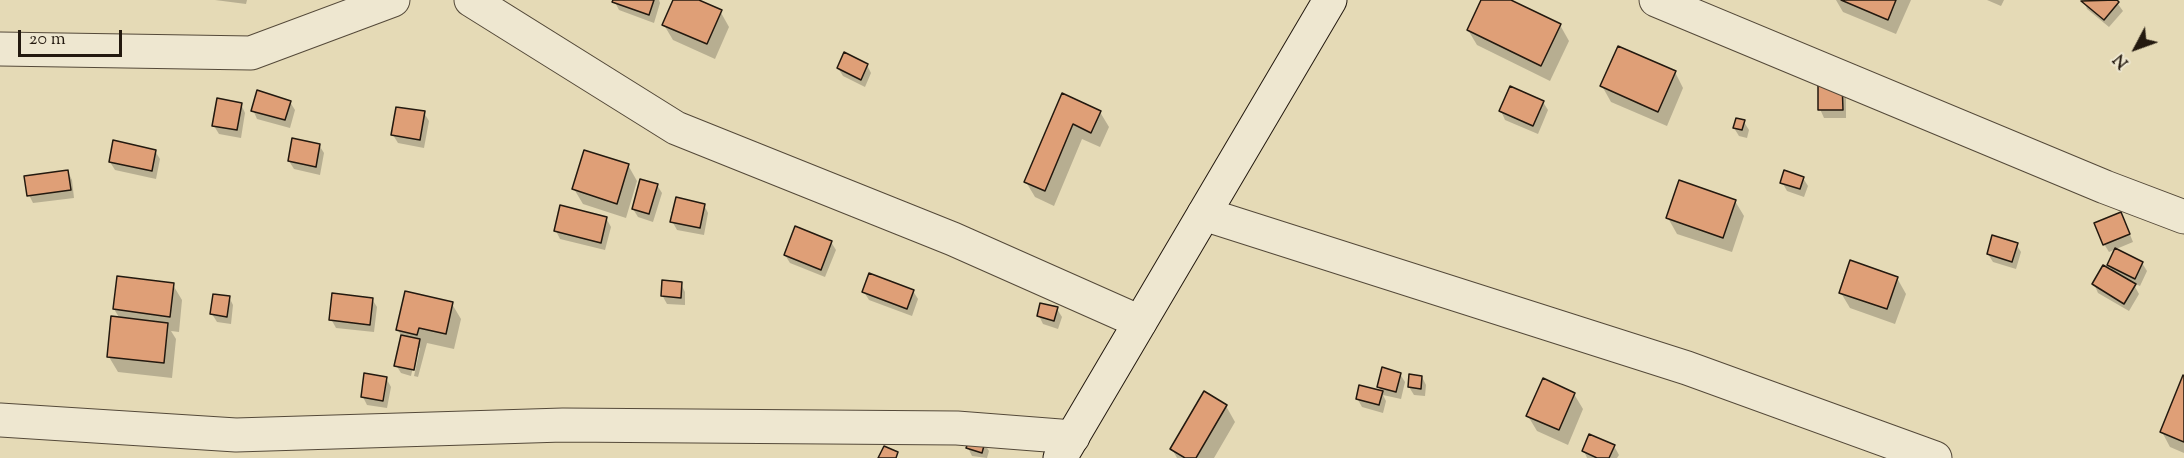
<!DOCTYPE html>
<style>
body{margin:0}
#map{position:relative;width:2184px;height:458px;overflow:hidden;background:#e5dab6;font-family:"Sorts Mill Goudy",serif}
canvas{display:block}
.north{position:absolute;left:2106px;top:18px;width:60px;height:60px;-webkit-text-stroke:4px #eee7d0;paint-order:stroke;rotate:229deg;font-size:16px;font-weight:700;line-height:24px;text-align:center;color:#23190f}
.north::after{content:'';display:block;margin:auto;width:21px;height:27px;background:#23190f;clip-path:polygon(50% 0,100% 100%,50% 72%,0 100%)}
.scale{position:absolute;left:18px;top:30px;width:104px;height:27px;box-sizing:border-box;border:3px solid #23190f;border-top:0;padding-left:8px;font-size:18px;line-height:21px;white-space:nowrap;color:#23190f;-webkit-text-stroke:4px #eee7d0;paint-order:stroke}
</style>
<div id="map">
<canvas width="2184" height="458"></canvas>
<div class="north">N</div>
<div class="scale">20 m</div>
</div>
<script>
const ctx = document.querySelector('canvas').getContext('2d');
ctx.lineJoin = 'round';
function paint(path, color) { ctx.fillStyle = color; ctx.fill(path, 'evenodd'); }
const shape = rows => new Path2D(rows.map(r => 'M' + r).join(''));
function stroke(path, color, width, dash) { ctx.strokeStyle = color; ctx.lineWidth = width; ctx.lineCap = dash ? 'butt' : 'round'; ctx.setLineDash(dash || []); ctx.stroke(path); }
const shadow = shape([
 [215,0,247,0,246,4],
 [614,0,659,0,660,3,654,23,619,10],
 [675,0,695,0,720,11,729,27,715,59,673,40,664,25],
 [1483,0,1508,0,1560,25,1569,41,1550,81,1477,45,1468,30],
 [1836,0,1911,0,1896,34,1843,12],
 [1987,0,2004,0,2001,6],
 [2084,0,2115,0,2123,11,2109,27,2087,9],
 [867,65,871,73,865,87,843,76,838,68],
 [1675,72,1683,88,1667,126,1611,102,1602,86],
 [1846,91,1846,118,1824,118,1820,109],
 [1063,95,1100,112,1109,127,1100,147,1082,139,1054,206,1035,197,1026,182],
 [290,102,295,110,290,128,257,119,253,110],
 [1543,102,1548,110,1538,134,1505,120,1501,111],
 [241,104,245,113,241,138,219,134,214,126],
 [424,113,429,121,424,148,398,143,393,135],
 [1744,122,1749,130,1747,138,1739,136,1734,128],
 [319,145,324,153,320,175,294,169,289,161],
 [155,151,160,159,156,179,115,170,110,162],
 [628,165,637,181,626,218,583,204,574,189],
 [68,172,72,180,74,198,33,203,29,195],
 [1803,178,1808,186,1804,197,1787,191,1782,182],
 [657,185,662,193,653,222,638,217,633,209],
 [1735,201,1744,216,1732,252,1677,234,1668,218],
 [704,205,708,213,704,235,677,230,672,221],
 [606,218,611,227,605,250,560,239,556,231],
 [2125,222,2133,242,2109,252,2104,244],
 [831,242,836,250,825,277,790,263,785,255],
 [2016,244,2021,252,2016,269,1993,262,1988,254],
 [2142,263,2147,271,2140,286,2133,283,2139,294,2129,311,2098,293,2094,284,2113,272,2109,265],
 [1897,278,1906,294,1895,324,1850,308,1841,293],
 [681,284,685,292,685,305,667,304,662,295],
 [173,285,182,300,179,332,171,331,176,339,172,378,118,372,109,357,120,319,114,309],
 [913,291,918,299,912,316,869,300,864,292],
 [229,297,233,305,231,324,217,322,212,314],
 [372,299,377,307,374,332,336,328,331,319],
 [452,304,461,319,454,349,427,343,418,377,414,376,420,348,417,348,411,376,401,373,396,365,402,337,398,330],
 [1057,309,1062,317,1058,329,1043,324,1039,316],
 [1400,374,1405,382,1401,399,1383,395,1386,401,1383,413,1362,407,1357,398,1382,393,1379,387],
 [1422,377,1426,385,1425,396,1414,395,1409,387],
 [2184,377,2184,453,2170,447,2162,432],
 [386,378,391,387,387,408,367,405,363,397],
 [1574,394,1583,409,1568,445,1537,431,1528,416],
 [1226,406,1235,422,1214,458,1177,458,1172,449],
 [984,443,989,451,987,458,972,456,968,448],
 [1614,446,1619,455,1617,458,1587,458,1584,451]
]);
const building = shape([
 [613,0,654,0,649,15,612,2,613,0],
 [673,0,699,0,722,10,707,44,662,25,673,0],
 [1481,0,1511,0,1561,24,1541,66,1467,30,1481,0],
 [1841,0,1896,0,1888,20,1841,0],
 [2117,0,2119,2,2104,20,2081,1,2117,0],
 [1618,46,1676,71,1658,112,1600,86,1618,46],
 [844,52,868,64,861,80,837,68,844,52],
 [1818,81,1842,81,1843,110,1818,110,1818,81],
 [1510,86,1544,101,1533,126,1499,111,1510,86],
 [257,90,291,101,285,120,251,111,257,90],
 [1062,93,1101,111,1091,133,1073,124,1045,191,1024,182,1062,93],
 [217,98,242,103,237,130,212,126,217,98],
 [396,107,425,111,420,140,391,135,396,107],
 [1736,118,1745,120,1742,130,1733,128,1736,118],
 [292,138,320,144,316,167,288,161,292,138],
 [113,140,156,150,152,171,109,162,113,140],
 [584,150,629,164,617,204,572,189,584,150],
 [68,170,71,190,27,196,24,176,68,170],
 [1784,170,1804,177,1800,189,1780,183,1784,170],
 [640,179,658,184,649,214,632,209,640,179],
 [1679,180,1736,200,1723,238,1666,218,1679,180],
 [676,197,705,204,700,228,670,222,676,197],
 [560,205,607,217,601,243,554,231,560,205],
 [2121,212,2130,234,2103,245,2094,223,2121,212],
 [795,226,832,241,821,270,784,255,795,226],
 [1992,235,2018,243,2012,262,1987,254,1992,235],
 [2115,248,2143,262,2135,279,2107,265,2115,248],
 [1850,260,1898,277,1887,309,1839,293,1850,260],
 [2103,265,2136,284,2124,304,2092,284,2103,265],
 [869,273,914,290,907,309,862,292,869,273],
 [117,276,174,283,170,317,113,309,117,276],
 [662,280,682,282,681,298,661,296,662,280],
 [405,291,453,302,446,334,419,328,417,335,396,330,405,291],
 [332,293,373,298,370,325,329,320,332,293],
 [213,294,230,296,227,317,210,314,213,294],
 [1040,303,1058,307,1054,321,1037,316,1040,303],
 [111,316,168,323,164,363,107,357,111,316],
 [401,335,420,339,414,370,394,366,401,335],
 [1382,367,1401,373,1396,392,1377,387,1382,367],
 [364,373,387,377,383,401,361,397,364,373],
 [1409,374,1422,376,1421,389,1408,387,1409,374],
 [2183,375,2184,376,2184,442,2160,432,2183,375],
 [1543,378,1575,393,1559,430,1526,416,1543,378],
 [1359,385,1383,391,1379,405,1356,399,1359,385],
 [1204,391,1227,405,1196,458,1185,458,1170,449,1204,391],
 [1589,434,1615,445,1609,458,1597,458,1582,451,1589,434],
 [970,437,985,442,982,453,966,448,970,437],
 [884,446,898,452,896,458,878,458,884,446]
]);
const minor = shape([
 [471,0,676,128,953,239,1140,322],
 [1656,0,2105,187,2184,217],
 [0,49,251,53,393,0],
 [1204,214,1687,368,1935,458],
 [0,420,236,435,563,425,957,428,1073,437]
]);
const secondary = shape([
 [1060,458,1330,0]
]);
paint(shadow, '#0003');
paint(building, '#df9f77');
stroke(building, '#23190f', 1.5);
stroke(minor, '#544939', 35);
stroke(secondary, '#23190f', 35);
stroke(minor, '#eee7d0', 33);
stroke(secondary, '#eee7d0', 33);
</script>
